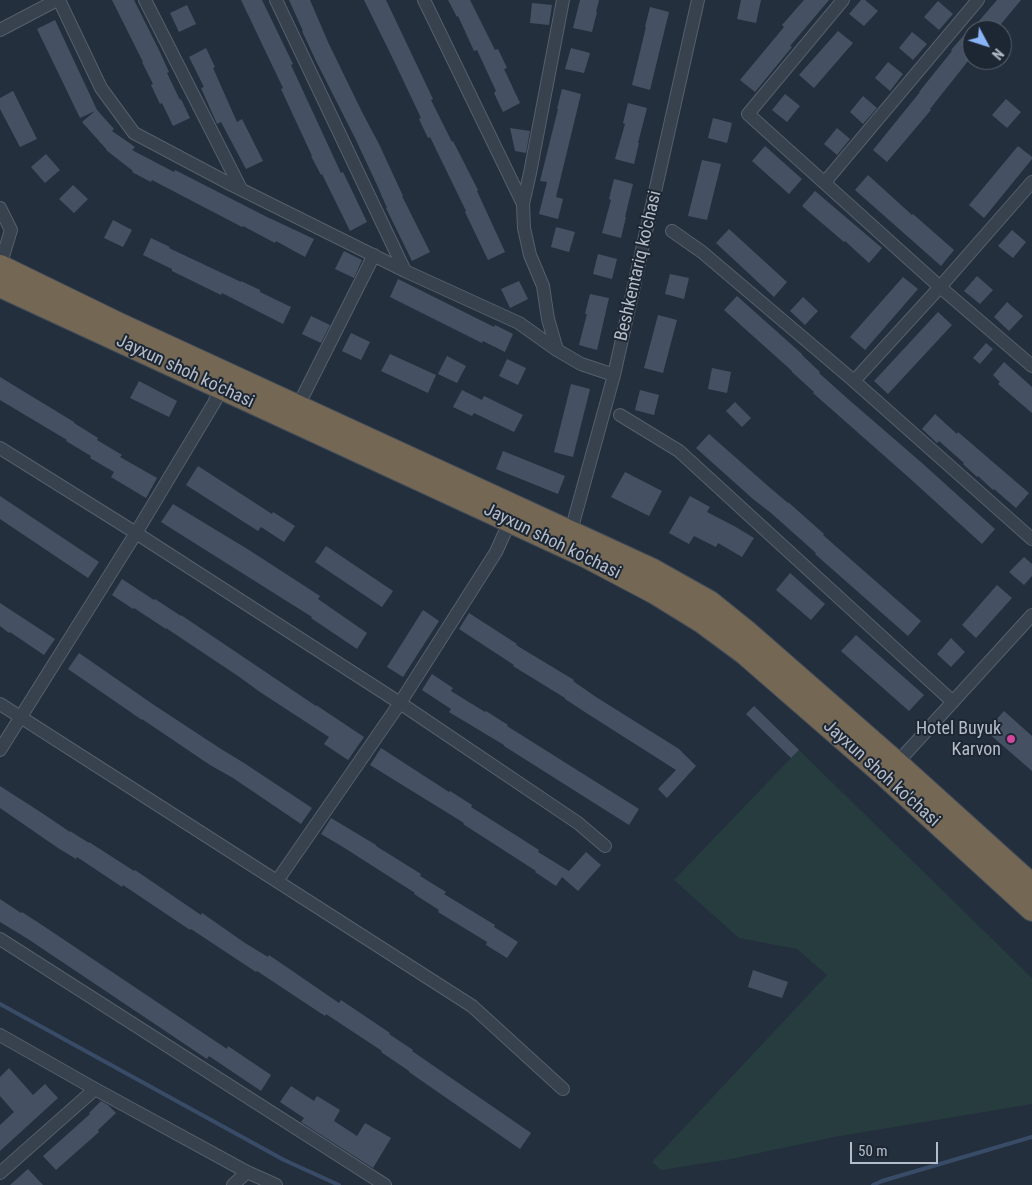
<!DOCTYPE html>
<style>
body{margin:0}
#map{position:relative;width:1032px;height:1185px;overflow:hidden;background:#242f3e;font-family:"Roboto Condensed",sans-serif}
canvas{display:block}
.north{position:absolute;left:962px;top:20px;width:50px;height:50px;box-sizing:border-box;background:#1d2633;border:1px solid #59626f;border-radius:50%;rotate:130deg;font-size:14px;font-weight:700;line-height:20px;text-align:center;color:#b4bcc9}
.north::after{content:'';display:block;margin:auto;width:18px;height:22px;background:#8ab4f8;clip-path:polygon(50% 0,100% 100%,50% 72%,0 100%)}
.scale{position:absolute;left:850px;top:1142px;width:88px;height:22px;box-sizing:border-box;border:2px solid #b4bcc9;border-top:0;padding-left:6px;font-size:15px;line-height:18px;white-space:nowrap;color:#b4bcc9;-webkit-text-stroke:4px #1d2633;paint-order:stroke}
</style>
<div id="map">
<canvas width="1032" height="1185"></canvas>
<div class="north">N</div>
<div class="scale">50 m</div>
</div>
<script>
const ctx = document.querySelector('canvas').getContext('2d');
ctx.lineJoin = 'round';
function paint(path, color) { ctx.fillStyle = color; ctx.fill(path, 'evenodd'); }
const shape = rows => new Path2D(rows.map(r => 'M' + r).join(''));
function stroke(path, color, width, dash) { ctx.strokeStyle = color; ctx.lineWidth = width; ctx.lineCap = dash ? 'butt' : 'round'; ctx.setLineDash(dash || []); ctx.stroke(path); }
function label(font, color, halo, rows, align = 'center') {
  ctx.font = font + ' "Roboto Condensed",sans-serif'; ctx.lineWidth = 4; ctx.setLineDash([]); ctx.textBaseline = 'middle'; ctx.strokeStyle = halo; ctx.fillStyle = color; for (const [text, x, y, turn = 0] of rows) {
    ctx.save(); ctx.translate(x, y); ctx.rotate((+turn || 0) * Math.PI / 180); ctx.textAlign = isNaN(turn) ? turn : align; if (halo) ctx.strokeText(text, 0, 0); ctx.fillText(text, 0, 0); ctx.restore();
  }
}
const green = shape([
 [799,750,1032,978,1032,1104,834,1137,731,1159,661,1170,652,1162,827,975,797,949,739,938,674,880,790,759]
]);
const stream = shape([
 [0,1004,284,1160,339,1185],
 [873,1185,882,1181,1032,1137]
]);
const building = shape([
 [112,0,134,0,159,50,169,72,167,73,180,100,181,99,190,118,173,126,162,103,160,104,151,85,153,84,142,62,143,62],
 [241,0,262,0,293,64,291,65,341,173,343,172,367,222,350,231,322,174,321,175,311,156,312,156,281,89,283,88],
 [289,0,310,0,328,42,362,112,379,144,403,196,402,196,430,252,412,261,386,208,387,208,377,185,355,138,316,61,302,31,303,31],
 [364,0,386,0,433,99,431,100,452,142,453,141,478,190,477,191,505,252,488,260,465,212,466,211,430,137,428,138,419,119,421,118,395,63],
 [448,0,470,0,495,50,498,49,507,68,504,69,520,103,503,112,494,93,496,91,477,50,474,51,458,16,457,17],
 [580,0,599,0,596,12,597,12,592,32,573,28],
 [741,0,761,0,756,23,737,19],
 [804,0,829,0,790,46,792,47,755,92,740,80,784,27,782,25],
 [861,0,865,0,878,11,864,26,849,14],
 [997,0,1021,0,996,30,972,30,972,56,930,109,931,110,887,162,873,150,920,92,919,92,952,51,951,50,965,34,966,36],
 [938,1,953,14,939,30,924,17],
 [532,3,552,5,549,25,530,23],
 [187,5,196,24,179,32,170,13],
 [650,7,669,12,650,90,632,85,646,27,645,27],
 [55,20,97,110,114,129,112,131,135,147,132,150,174,172,175,170,265,216,314,239,305,257,276,241,275,243,243,226,242,227,152,180,151,182,132,172,133,171,106,150,107,150,82,122,95,111,80,118,37,29],
 [838,31,853,43,814,88,799,75],
 [912,32,927,44,913,60,899,48],
 [206,48,215,67,213,68,237,122,242,119,263,161,246,169,221,122,217,124,201,88,204,87,189,57],
 [571,48,590,53,584,73,565,69],
 [888,62,903,74,890,91,875,78],
 [562,89,581,94,556,197,563,199,558,219,539,214,547,182,540,181,558,109,557,109],
 [13,91,37,139,20,147,0,109,0,98],
 [785,94,800,106,787,122,772,110],
 [863,96,877,108,863,124,850,112],
 [1006,99,1021,112,1007,128,992,115],
 [628,103,647,108,638,143,639,143,634,164,615,159,625,124,623,123],
 [713,118,732,123,727,143,708,138],
 [510,128,530,131,526,153,515,151],
 [837,128,850,139,837,155,824,144],
 [765,146,802,179,789,194,752,161],
 [1018,146,1032,157,1032,159,984,218,969,205],
 [46,154,60,170,45,183,31,167],
 [702,160,721,164,707,220,688,216],
 [868,175,912,215,913,214,954,250,941,266,855,190],
 [614,179,633,184,625,217,626,217,621,238,602,233,611,200,609,199],
 [73,185,88,199,74,213,59,199],
 [815,191,882,248,869,263,845,241,844,242,802,206],
 [113,220,132,230,123,247,104,238],
 [556,227,575,232,569,252,551,247],
 [729,229,787,282,774,297,716,243],
 [1012,230,1026,242,1013,258,998,246],
 [151,238,170,247,169,248,241,282,241,281,260,290,260,292,291,307,283,324,222,293,221,295,172,271,172,269,143,255],
 [344,251,362,260,354,278,335,269],
 [598,254,617,259,612,279,593,274],
 [670,274,689,278,684,299,665,294],
 [977,276,993,290,980,304,964,291],
 [903,277,918,289,865,350,850,337],
 [398,279,494,327,495,325,513,334,505,352,483,341,482,343,390,297],
 [519,281,528,299,510,308,501,289],
 [590,294,609,298,597,350,579,345,587,314,585,314],
 [737,296,802,354,802,355,820,372,819,373,848,399,922,463,995,529,982,544,906,475,813,393,814,392,792,372,792,371,724,310],
 [803,297,818,311,805,325,790,311],
 [1007,302,1023,316,1009,331,994,317],
 [938,312,952,325,888,394,874,381],
 [658,315,677,320,663,373,644,368],
 [311,316,330,325,321,343,302,334],
 [351,333,370,342,361,360,342,351],
 [986,343,993,349,980,364,973,358],
 [390,354,436,375,428,393,381,371],
 [447,356,466,366,457,383,438,374],
 [507,359,526,368,518,385,499,376],
 [1004,362,1032,387,1032,413,998,384,1000,382,993,375],
 [712,368,731,372,727,393,708,389],
 [0,377,74,422,74,423,98,438,97,440,122,455,120,457,157,478,146,498,111,477,114,472,90,458,91,456,66,441,67,440,0,400],
 [139,381,177,401,169,417,130,398],
 [571,384,590,389,573,457,554,452],
 [462,390,482,400,484,396,523,415,514,432,474,413,472,416,453,407],
 [640,390,659,395,654,415,635,410],
 [735,402,751,418,742,427,726,411],
 [935,414,957,434,958,432,1029,493,1016,508,994,489,993,490,978,476,977,477,963,464,964,463,939,441,937,443,922,429],
 [709,434,768,486,788,503,788,502,824,534,823,535,921,621,908,636,815,554,816,553,771,513,753,499,696,448],
 [503,451,565,476,558,494,496,469],
 [198,466,272,514,273,512,295,526,284,542,261,527,258,531,186,485],
 [625,472,662,491,649,516,611,497],
 [0,496,99,562,88,578,0,519],
 [690,496,710,507,707,512,734,526,754,538,742,557,718,543,716,547,694,536,689,544,669,533],
 [173,504,249,550,320,596,318,599,367,633,357,649,311,618,312,617,161,522],
 [326,546,393,591,382,607,315,562],
 [1024,557,1032,564,1032,576,1024,585,1009,572],
 [790,573,825,604,811,620,776,590],
 [122,579,154,600,155,599,181,616,181,615,316,706,316,705,364,737,348,760,324,744,329,737,260,692,238,676,166,628,166,629,134,608,133,609,112,595],
 [997,585,1012,598,976,638,962,625],
 [0,603,55,639,44,655,10,632,9,633,0,626],
 [423,610,439,621,403,677,387,667],
 [469,613,517,644,516,645,574,680,573,681,596,697,679,749,696,766,667,798,658,789,676,770,591,716,565,699,565,698,513,666,514,665,459,629],
 [856,635,924,695,909,711,841,651],
 [951,638,965,652,951,667,937,654],
 [79,653,154,705,221,749,244,763,312,808,301,824,233,778,210,765,142,719,142,720,68,669],
 [432,674,453,688,451,691,485,712,486,711,508,725,507,726,639,809,629,825,504,746,504,745,449,712,451,709,422,690],
 [754,706,799,750,791,758,746,714],
 [1004,711,1032,736,1032,771,986,731],
 [381,748,449,792,450,791,472,805,471,807,517,836,539,850,538,852,569,871,586,852,601,865,578,891,562,877,556,886,535,872,536,871,463,824,464,823,370,765],
 [0,786,45,815,70,832,70,831,89,843,89,842,134,871,135,870,201,915,202,913,245,943,268,957,269,955,339,1003,341,1000,390,1033,389,1034,413,1050,412,1051,531,1133,520,1149,409,1072,409,1071,381,1052,382,1051,326,1014,325,1016,257,971,256,972,191,929,190,930,123,885,122,887,77,857,76,859,58,848,0,808],
 [331,818,376,845,376,846,421,874,420,876,446,892,444,894,495,925,494,927,518,942,507,958,486,945,487,942,438,912,439,910,414,894,415,893,343,847,321,834],
 [0,899,21,913,22,912,45,927,227,1049,228,1046,271,1075,261,1091,209,1056,207,1059,28,939,0,922],
 [753,970,788,982,782,998,748,987],
 [9,1068,33,1095,45,1084,58,1098,0,1151,0,1125,14,1112,0,1096,0,1077],
 [291,1086,314,1101,317,1096,340,1110,334,1121,357,1136,365,1123,391,1138,373,1168,301,1122,304,1118,280,1102],
 [101,1101,108,1105,116,1113,98,1130,99,1132,56,1170,43,1156,90,1114,89,1113],
 [28,1169,43,1185,10,1185]
]);
const street = shape([
 [59,0,101,88,134,133,232,185,405,271,519,323,557,350,581,364,614,375],
 [145,0,241,189],
 [276,0,405,271],
 [424,0,523,204,524,228,530,255,543,286,548,319,557,350],
 [843,0,748,114,940,287,1032,366],
 [0,30,57,0],
 [825,182,978,0],
 [523,204,530,173,563,0],
 [0,208,11,230,0,266],
 [672,231,702,252,854,381,1032,539],
 [854,381,940,287,1032,182],
 [298,406,374,255],
 [620,415,679,451,953,702],
 [0,448,136,533,400,703,578,823,605,846],
 [571,531,614,375,698,0],
 [0,704,472,1006,563,1089],
 [0,750,136,533,214,403,221,389],
 [897,763,1032,615],
 [277,881,400,703,496,552,510,521],
 [0,939,385,1185],
 [0,1035,95,1089,247,1172,276,1185],
 [0,1173,95,1089],
 [233,1185,247,1172]
]);
const highway = shape([
 [0,266,119,324,653,570,710,602,746,631,897,763,1032,885],
 [0,286,585,556,655,593,702,622,744,653,883,774,1032,910]
]);
const markers = [
 [1011,739,5,"#d1479c"]
];
const streetNames = [
 ["Beshkentariq ko'chasi",639,266,-77],
 ["Jayxun shoh ko'chasi",185,372,25],
 ["Jayxun shoh ko'chasi",552,542,26],
 ["Jayxun shoh ko'chasi",881,774,42]
];
const poiNames = [
 ["Hotel Buyuk",1001,729],
 ["Karvon",1001,750]
];
paint(green, '#263c3f');
stroke(stream, '#394c67', 4);
paint(building, '#455162');
stroke(street, '#565f6c', 14);
stroke(highway, '#434c59', 24);
stroke(street, '#38414e', 12);
stroke(highway, '#746855', 22);
for (const [x, y, r, color] of markers) { const dot = new Path2D(); dot.arc(x, y, r, 0, 2 * Math.PI); ctx.fillStyle = color; ctx.fill(dot); stroke(dot, '#1d2633', 2); }
label('18px', '#b4bcc9', '#1d2633', streetNames);
label('18px', '#b4bcc9', '#1d2633', poiNames, 'right');
</script>
